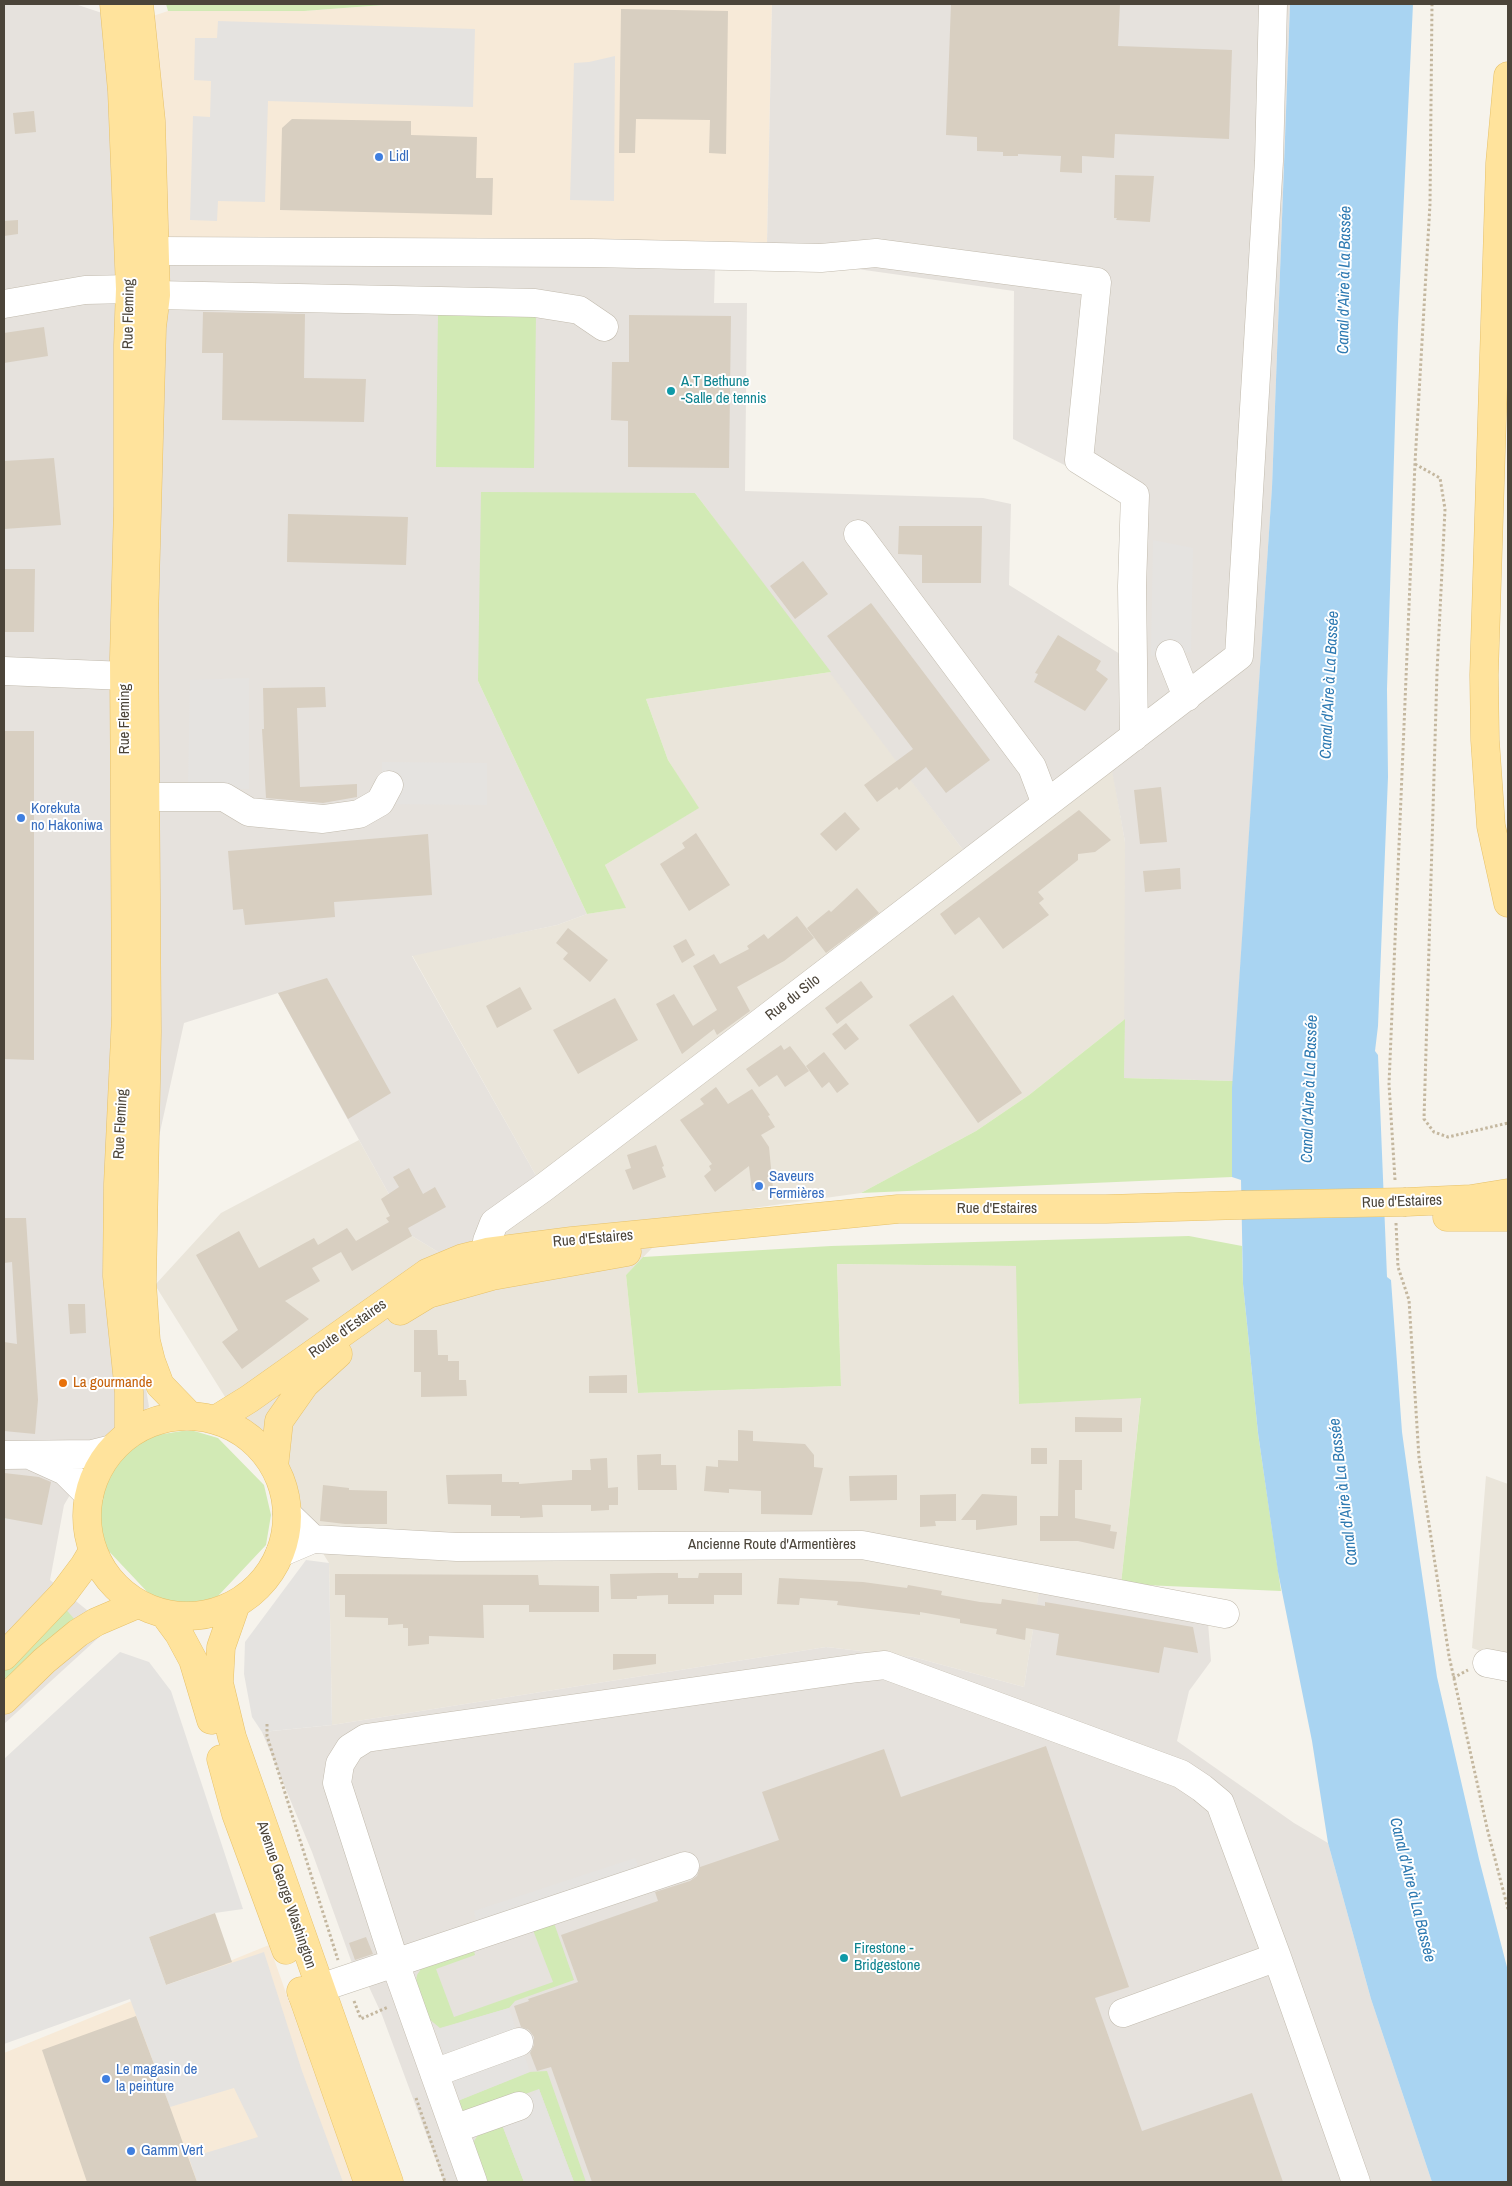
<!DOCTYPE html>
<meta charset="utf-8">
<style>
body{margin:0}
#map{position:relative;width:1512px;height:2186px;overflow:hidden;background:#f6f3ec;font-family:"Archivo Narrow",sans-serif}
canvas{display:block}
.frame{position:absolute;inset:0;border:5px solid #4b4439;pointer-events:none}
</style>
<div id="map">
<canvas width="1512" height="2186"></canvas>
<div class="frame"></div>
</div>
<script>
const ctx = document.querySelector('canvas').getContext('2d');
ctx.lineJoin = 'round';
function paint(path, color) { ctx.fillStyle = color; ctx.fill(path, 'evenodd'); }
const shape = rows => new Path2D(rows.map(r => 'M' + r).join(''));
function stroke(path, color, width, dash) { ctx.strokeStyle = color; ctx.lineWidth = width; ctx.lineCap = dash ? 'butt' : 'round'; ctx.setLineDash(dash || []); ctx.stroke(path); }
function label(font, color, halo, rows, align = 'center') {
  ctx.font = font + ' "Archivo Narrow",sans-serif'; ctx.lineWidth = 4; ctx.setLineDash([]); ctx.textBaseline = 'middle'; ctx.strokeStyle = halo; ctx.fillStyle = color; for (const [text, x, y, turn = 0] of rows) {
    ctx.save(); ctx.translate(x, y); ctx.rotate((+turn || 0) * Math.PI / 180); ctx.textAlign = isNaN(turn) ? turn : align; if (halo) ctx.strokeText(text, 0, 0); ctx.fillText(text, 0, 0); ctx.restore();
  }
}
const residential = shape([
 [831,672,966,854,1110,755,1125,842,1125,1019,1029,1095,976,1131,861,1193,681,1218,626,1275,638,1393,841,1386,837,1264,1017,1266,1019,1404,1141,1397,1121,1584,1041,1579,1024,1687,913,1657,826,1647,332,1725,329,1563,155,1285,221,1213,359,1140,412,1236,448,1258,543,1188,412,955,557,925,587,914,625,908,605,865,698,808,668,760,646,699],
 [1486,1476,1508,1484,1508,1661,1472,1648]
]);
const commercial = shape([
 [397,4,772,4,767,245,139,253,129,24,168,11,304,11],
 [269,1945,353,2182,4,2182,4,2053]
]);
const industrial = shape([
 [4,4,75,4,102,13,139,252,767,244,772,4,1290,4,1272,487,1233,1081,1124,1078,1125,842,1111,765,966,854,695,493,478,681,587,914,557,925,412,956,543,1188,448,1258,412,1236,278,993,184,1023,128,1277,149,1407,105,1436,64,1505,50,1580,109,1628,4,1724],
 [715,267,843,267,1014,291,1013,439,1096,481,1123,497,1120,654,1009,585,1011,504,983,498,745,491,747,303,714,303],
 [1041,1578,1207,1610,1211,1661,1189,1691,1177,1741,1294,1823,1328,1843,1371,1999,1432,2182,444,2182,382,2015,363,1974,353,1966,312,1852,262,1732,332,1725,826,1647,913,1657,1024,1687]
]);
const green = shape([
 [166,4,397,4,304,11,168,11],
 [438,314,536,316,534,468,436,467],
 [481,492,695,493,831,672,646,699,668,760,699,808,605,865,626,908,587,914,478,681],
 [1125,1019,1124,1078,1233,1081,1232,1177,861,1193,976,1131,1029,1095],
 [1189,1236,1242,1246,1243,1284,1258,1433,1281,1591,1121,1584,1141,1398,1019,1404,1016,1266,837,1264,841,1386,638,1393,626,1275,643,1257,831,1246],
 [182,1431,194,1431,218,1438,264,1485,271,1515,266,1545,218,1596,202,1602,186,1603,169,1602,153,1598,103,1545,98,1524,99,1502,106,1481,116,1465,131,1447,157,1435],
 [63,1606,76,1621,4,1687,4,1667],
 [554,1923,574,1980,515,2001,509,2008,440,2028,429,2019,416,1981,417,1975,421,1969,474,1951,475,1955,436,1969,454,2017,553,1982,533,1930],
 [547,2071,586,2182,574,2182,539,2089,470,2114,465,2113,459,2105,460,2100,529,2072],
 [501,2122,524,2182,486,2182,474,2146,474,2141,480,2132]
]);
const parking = shape([
 [218,21,475,29,473,107,268,101,265,202,218,201,217,221,190,220,193,116,210,117,211,81,194,80,195,38,217,38],
 [615,56,614,201,570,200,574,63,589,62],
 [1153,540,1193,548,1191,652,1151,656],
 [249,678,249,789,188,788,190,680],
 [382,762,487,763,487,805,382,804],
 [306,1560,329,1563,332,1725,262,1732,252,1717,244,1674,245,1642],
 [120,1652,149,1662,171,1691,243,1909,215,1913,149,1937,166,1985,264,1952,302,2071,343,2182,197,2182,189,2158,258,2137,234,2088,170,2107,130,1999,4,2044,4,1759],
 [635,1858,644,1880,479,1935,474,1911],
 [509,2008,530,2072,460,2100,435,2030],
 [539,2089,574,2182,524,2182,501,2122]
]);
const water = shape([
 [1290,4,1413,4,1398,324,1387,689,1388,777,1378,1026,1375,1051,1378,1055,1387,1277,1391,1280,1402,1432,1418,1547,1437,1677,1479,1859,1508,1971,1508,2182,1432,2182,1371,1999,1328,1843,1312,1741,1278,1572,1258,1433,1243,1284,1241,1180,1232,1177,1232,1088,1272,487]
]);
const building = shape([
 [951,4,1120,4,1118,46,1232,50,1229,139,1115,134,1114,158,1082,156,1082,173,1060,172,1061,156,1018,154,1018,156,1003,156,1003,152,977,151,977,137,946,135],
 [621,9,728,11,726,154,709,153,710,120,636,119,635,153,619,153],
 [34,111,36,132,15,134,13,113],
 [292,119,411,121,411,135,477,137,476,178,493,178,492,215,280,210,282,128],
 [1115,175,1154,176,1150,222,1116,220,1117,218,1114,218],
 [18,220,18,234,4,236,4,221],
 [203,312,305,314,304,378,366,379,364,422,222,420,223,353,202,353],
 [629,315,731,316,729,468,628,467,628,421,611,420,612,362,629,362],
 [44,327,48,356,4,363,4,333],
 [54,458,61,525,4,529,4,461],
 [288,514,408,517,406,565,287,562],
 [899,526,982,526,981,583,922,583,922,555,898,554],
 [803,561,828,594,795,619,770,586],
 [4,569,35,569,34,632,4,632],
 [871,603,990,760,946,793,926,767,899,790,897,787,877,802,864,785,913,749,827,636],
 [1058,635,1101,661,1096,670,1108,679,1085,711,1034,682,1038,674,1035,673],
 [325,687,326,707,297,708,300,787,357,784,357,797,323,803,266,798,262,729,264,729,263,688],
 [4,731,34,731,34,1060,4,1059],
 [1161,787,1167,842,1140,844,1134,790],
 [1079,810,1111,840,1095,852,1078,854,1078,860,1038,892,1044,899,1039,903,1049,915,1003,949,979,917,955,935,940,914],
 [845,812,860,829,836,851,820,834],
 [696,833,730,885,689,911,660,864,685,848,682,843],
 [428,834,432,895,334,902,335,917,245,925,243,909,233,910,228,851],
 [1180,868,1181,889,1145,892,1143,871],
 [857,888,879,913,826,953,807,928,829,910,831,912],
 [797,916,814,938,784,961,737,987,750,1011,717,1035,714,1029,682,1054,656,1004,674,994,693,1026,717,1010,693,966,714,954,720,964,749,949,747,946,764,934,768,939],
 [568,928,608,960,590,982,563,959,568,953,556,943],
 [686,939,695,955,682,963,673,946],
 [327,978,391,1093,348,1119,278,993],
 [861,981,873,997,837,1024,825,1008],
 [520,987,532,1009,497,1028,486,1006],
 [953,995,1022,1093,978,1123,909,1025],
 [615,998,638,1040,578,1074,553,1030],
 [846,1023,859,1039,845,1050,832,1034],
 [781,1045,784,1050,790,1046,809,1071,785,1087,777,1075,759,1087,746,1069],
 [824,1052,849,1084,837,1093,829,1082,822,1088,806,1066],
 [716,1087,728,1104,752,1089,770,1115,768,1116,775,1127,761,1135,769,1147,773,1189,752,1191,749,1166,715,1192,704,1176,711,1170,709,1166,712,1164,680,1120,704,1104,700,1099],
 [656,1145,664,1166,662,1167,666,1177,633,1190,625,1170,631,1168,627,1155],
 [409,1168,423,1194,435,1187,446,1207,408,1228,412,1236,352,1271,341,1252,312,1268,320,1281,285,1301,309,1319,242,1369,222,1342,238,1330,196,1255,239,1231,259,1268,314,1238,318,1245,347,1228,356,1241,389,1222,386,1218,390,1216,381,1199,399,1187,393,1177],
 [4,1218,26,1218,38,1400,35,1434,4,1431,4,1342,17,1344,12,1262,4,1263],
 [68,1304,85,1304,86,1333,70,1334],
 [414,1330,437,1330,438,1355,448,1355,448,1361,459,1361,459,1380,466,1380,467,1396,421,1397,421,1372,414,1372],
 [627,1375,627,1393,589,1393,589,1376],
 [1075,1417,1122,1418,1122,1432,1075,1432],
 [738,1430,753,1431,753,1441,805,1444,814,1455,814,1467,823,1468,812,1515,761,1514,761,1491,729,1489,729,1493,704,1491,706,1466,718,1467,718,1460,738,1461],
 [1031,1448,1047,1448,1047,1464,1031,1464],
 [661,1454,661,1465,676,1465,677,1490,638,1490,637,1455],
 [607,1458,608,1488,618,1487,618,1505,609,1505,609,1510,591,1511,591,1505,542,1505,543,1517,520,1518,520,1516,491,1516,491,1505,448,1504,446,1475,502,1474,502,1482,519,1482,519,1484,572,1480,572,1470,591,1470,590,1459],
 [1059,1460,1082,1460,1082,1490,1075,1490,1075,1518,1111,1525,1110,1531,1117,1532,1114,1549,1078,1541,1040,1541,1040,1516,1058,1516],
 [4,1473,39,1477,51,1482,42,1525,4,1518],
 [897,1475,897,1500,850,1501,849,1476],
 [323,1485,349,1488,349,1490,387,1491,387,1524,345,1524,320,1521],
 [956,1494,956,1521,935,1521,936,1526,920,1527,920,1495],
 [982,1494,1017,1496,1017,1525,976,1530,976,1520,961,1520],
 [658,1573,678,1573,678,1578,698,1578,699,1573,742,1573,742,1595,714,1595,714,1604,668,1604,668,1595,637,1596,637,1599,611,1599,610,1574],
 [335,1574,538,1575,539,1585,599,1586,599,1612,529,1612,529,1605,483,1605,484,1638,429,1636,429,1644,408,1646,408,1628,403,1628,403,1624,388,1625,388,1618,345,1617,345,1595,335,1595],
 [779,1578,863,1582,907,1588,908,1585,942,1591,941,1595,980,1602,1001,1604,1002,1599,1045,1606,1045,1602,1193,1627,1198,1653,1164,1647,1159,1673,1056,1655,1059,1634,1026,1628,1025,1640,996,1634,997,1629,960,1623,960,1619,920,1612,920,1615,913,1614,837,1605,838,1601,800,1598,799,1605,777,1604],
 [613,1654,656,1654,656,1664,613,1670],
 [1046,1746,1129,1987,1095,1998,1142,2131,1252,2093,1283,2182,592,2182,551,2067,537,2071,530,2053,534,2045,534,2037,529,2030,521,2027,514,2006,529,2001,528,1999,578,1982,561,1935,658,1901,655,1892,690,1881,697,1876,700,1867,779,1840,762,1792,884,1749,901,1797],
 [215,1913,232,1962,166,1985,149,1937],
 [366,1937,373,1954,355,1960,349,1943],
 [136,2016,170,2107,197,2182,87,2182,42,2050]
]);
const path = shape([
 [1415,464,1440,478,1445,509,1437,672,1424,1119,1434,1132,1448,1137,1508,1123],
 [1395,1180,1389,1084,1415,463,1430,204,1432,4],
 [1396,1223,1398,1267,1409,1300,1419,1458,1449,1656,1488,1832,1508,1909],
 [1453,1678,1468,1670],
 [267,1724,267,1736,338,1960],
 [354,2001,361,2019,388,2007],
 [416,2098,445,2182]
]);
const minor = shape([
 [155,251,592,253,821,258,876,253,1097,282,1079,460,1135,495,1132,586,1134,737],
 [156,295,535,303,579,310,604,327],
 [4,304,85,290,130,289],
 [858,534,1032,767,1046,804],
 [1170,654,1187,697],
 [4,671,126,676],
 [146,797,224,797,249,812,323,819,359,814,380,802,389,785],
 [492,1275,487,1252,487,1241,494,1223,543,1188,755,1027,1239,656,1269,161,1273,4],
 [4,1455,92,1454,112,1449],
 [34,1457,65,1471,89,1495],
 [287,1514,313,1539],
 [280,1553,313,1539,457,1547,862,1545,1225,1614],
 [1487,1663,1508,1667],
 [302,1994,685,1866],
 [1123,2013,1277,1957],
 [434,2073,519,2042],
 [454,2129,519,2106],
 [473,2182,395,1963,337,1783,340,1764,350,1748,366,1738,858,1668,885,1665,1181,1774,1202,1788,1220,1803,1277,1957,1356,2182]
]);
const major = shape([
 [114,4,122,91,130,289,128,345,128,506,124,658,126,1016,118,1184,117,1276,129,1392,129,1434],
 [139,4,151,121,156,295,152,327,144,620,147,1032,142,1283,146,1341,151,1361,160,1385,190,1416],
 [1508,76,1500,163,1484,675,1485,740,1491,826,1508,903],
 [1406,1202,1471,1199,1508,1193],
 [1447,1217,1508,1217],
 [400,1311,428,1294,492,1276,627,1252],
 '87 1516a100 100 0 1 1 200 0a100 100 0 1 1-200 0Z',
 [215,1420,249,1399,427,1273,463,1258,487,1252,572,1241,898,1209,1106,1209,1242,1205],
 [274,1467,279,1421,305,1384,338,1354],
 [236,1604,221,1647,219,1683,232,1737,389,2182],
 [165,1615,179,1634,193,1660,211,1720],
 [4,1656,63,1594,84,1566,93,1551],
 [4,1700,44,1661,78,1633,96,1622,138,1604],
 [221,1759,236,1814,286,1950],
 [301,1991,368,2182]
]);
const majorBridge = shape([
 [1242,1205,1406,1202]
]);
const markers = [
 [379,157,5,"#3f7fe0"],
 [671,391,5,"#0f9aa8"],
 [21,818,5,"#3f7fe0"],
 [759,1186,5,"#3f7fe0"],
 [63,1383,5,"#e8710a"],
 [844,1958,5,"#0f9aa8"],
 [106,2079,5,"#3f7fe0"],
 [131,2151,5,"#3f7fe0"]
];
const shopNames = [
 ["Lidl",389,157],
 ["Korekuta",31,809],
 ["no Hakoniwa",31,826],
 ["Saveurs",769,1177],
 ["Fermières",769,1194],
 ["Le magasin de",116,2070],
 ["la peinture",116,2087],
 ["Gamm Vert",141,2151]
];
const streetNames = [
 ["Rue Fleming",129,314,-89],
 ["Rue Fleming",125,719,-90],
 ["Rue du Silo",793,998,-38],
 ["Rue Fleming",121,1124,-87],
 ["Rue d'Estaires",1402,1202,-2],
 ["Rue d'Estaires",997,1209],
 ["Rue d'Estaires",593,1239,-5],
 ["Route d'Estaires",348,1329,-35],
 ["Ancienne Route d'Armentières",772,1545],
 ["Avenue George Washington",286,1895,71]
];
const cultureNames = [
 ["A.T Bethune",681,382],
 ["-Salle de tennis",681,399],
 ["Firestone -",854,1949],
 ["Bridgestone",854,1966]
];
const foodNames = [
 ["La gourmande",73,1383]
];
const waterNames = [
 ["Canal d'Aire à La Bassée",1345,280,-89],
 ["Canal d'Aire à La Bassée",1330,685,-87],
 ["Canal d'Aire à La Bassée",1310,1089,-88],
 ["Canal d'Aire à La Bassée",1344,1492,-97],
 ["Canal d'Aire à La Bassée",1412,1890,76]
];
paint(residential, '#eae5da');
paint(commercial, '#f7ead8');
paint(industrial, '#e6e2dd');
paint(green, '#d2eab5');
paint(parking, '#e5e3e0');
paint(water, '#a9d4f2');
paint(building, '#d8cfc1');
stroke(minor, '#c2bbae', 29);
stroke(major, '#e6c16a', 29);
stroke(path, '#c4b79f', 3, [2.5, 2.5]);
stroke(minor, '#fff', 28);
stroke(major, '#ffe39c', 28);
stroke(majorBridge, '#e6c16a', 29, []);
stroke(majorBridge, '#ffe39c', 28);
for (const [x, y, r, color] of markers) { const dot = new Path2D(); dot.arc(x, y, r, 0, 2 * Math.PI); ctx.fillStyle = color; ctx.fill(dot); stroke(dot, '#fff', 2); }
label('15px', '#366cbe', '#fff', shopNames, 'left');
label('15px', '#4b4439', '#fff', streetNames);
label('15px', '#0d838f', '#fff', cultureNames, 'left');
label('15px', '#c56008', '#fff', foodNames, 'left');
label('italic 16px', '#2e7ab2', '#fff', waterNames);
</script>
